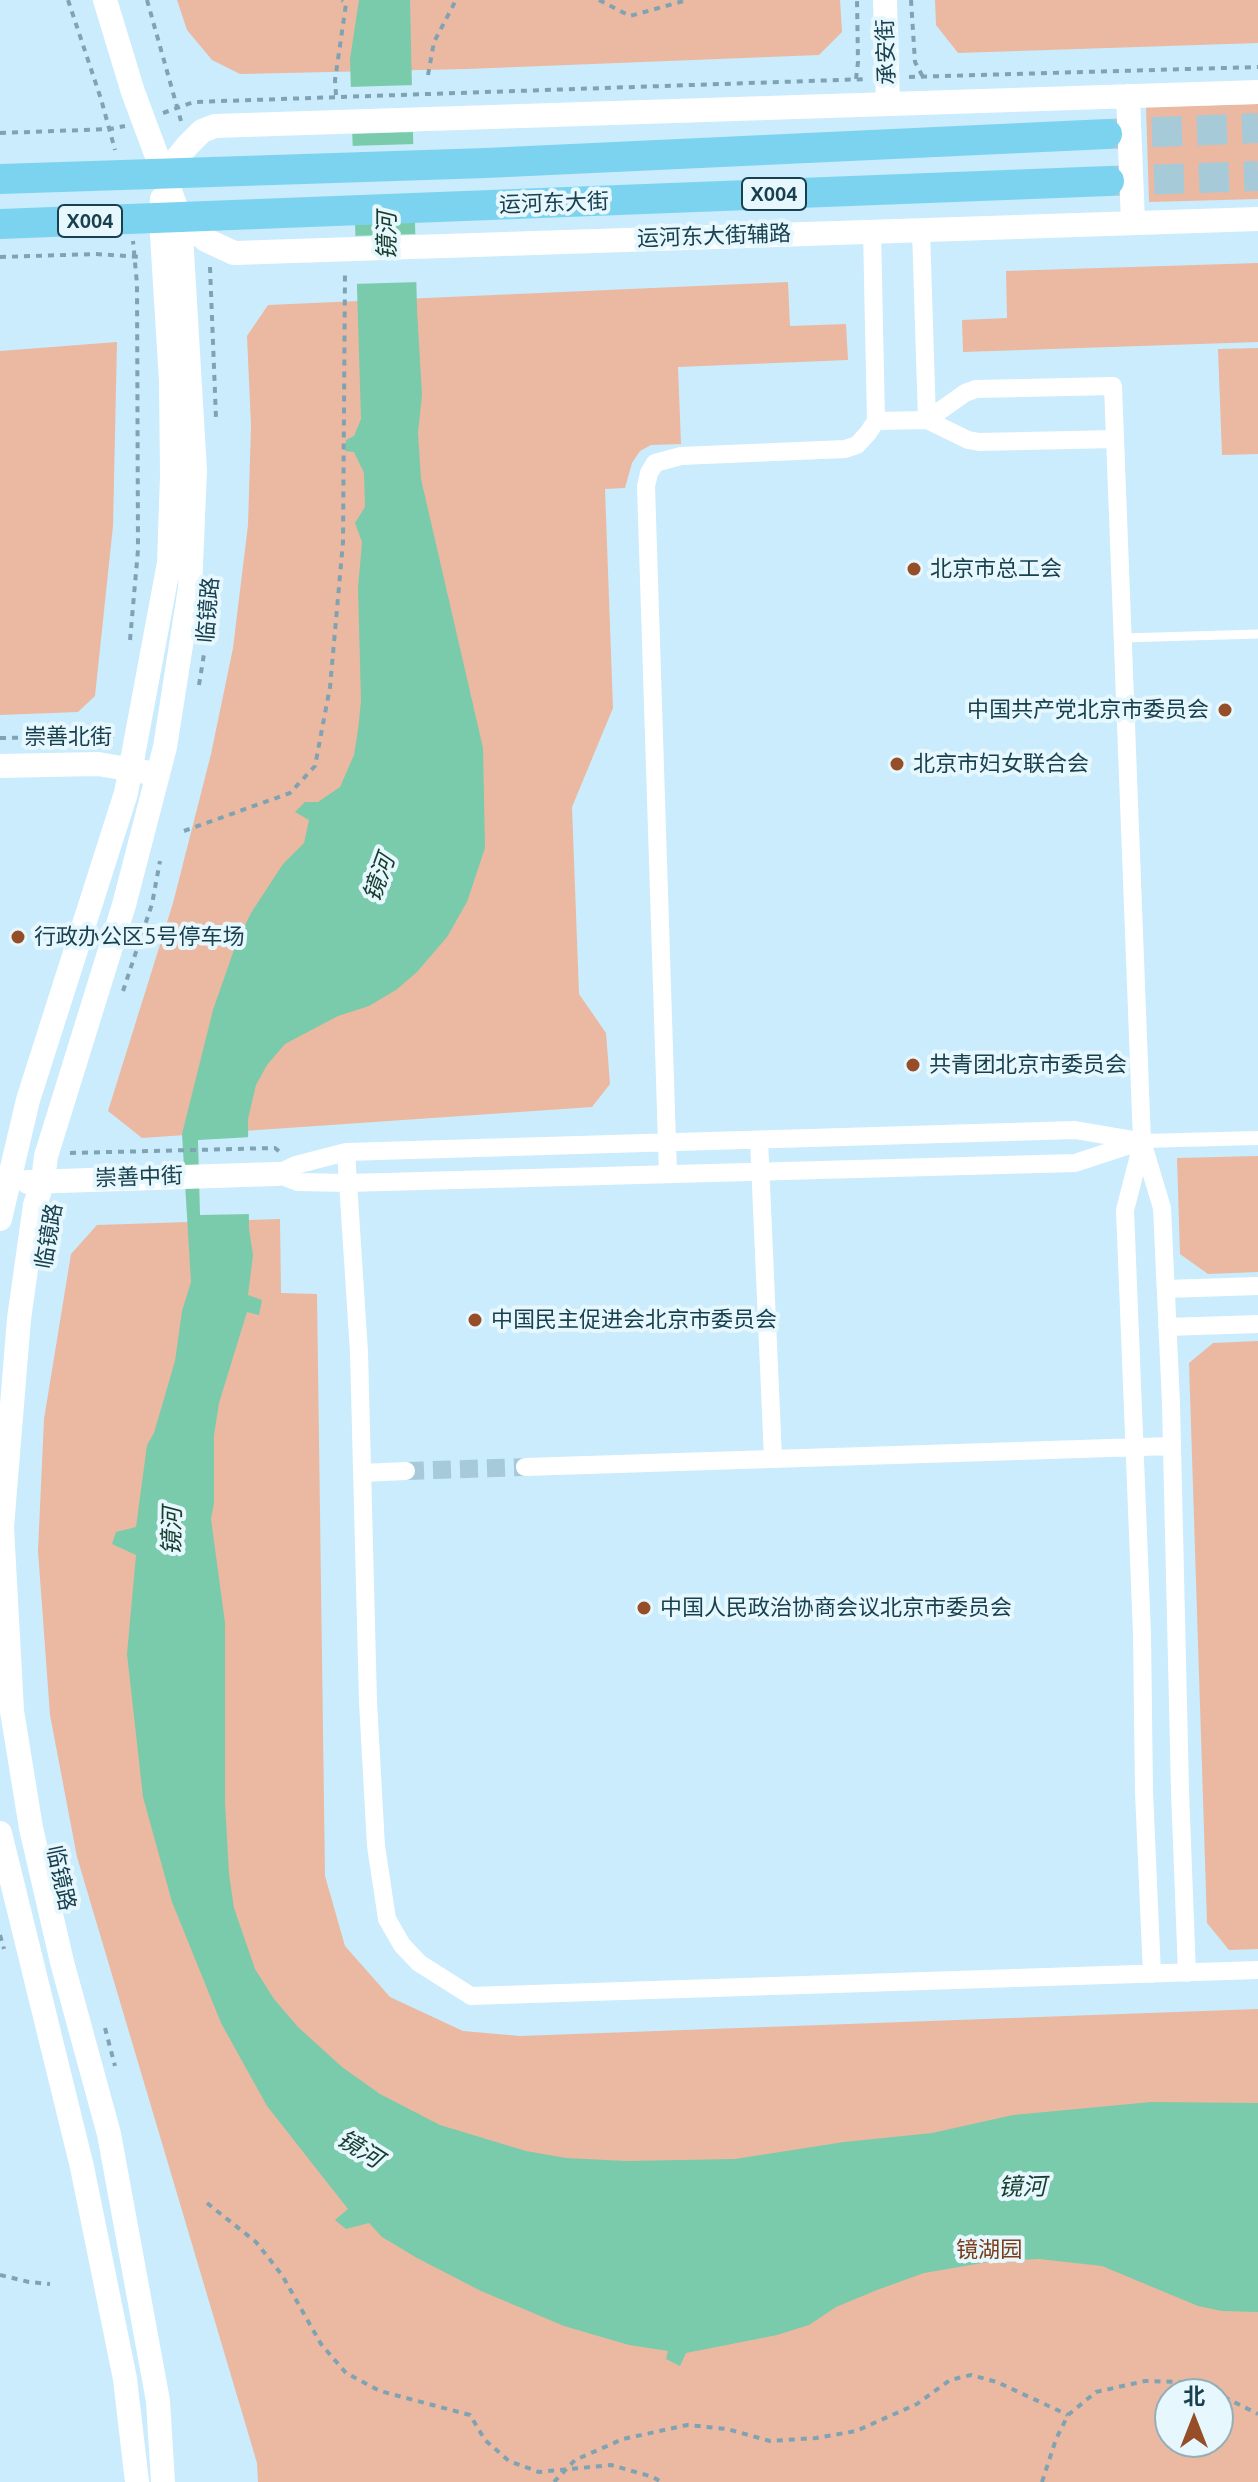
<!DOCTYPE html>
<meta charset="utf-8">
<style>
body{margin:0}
#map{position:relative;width:1258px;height:2482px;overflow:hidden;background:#cbecfc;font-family:Ubuntu,"Noto Sans SC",sans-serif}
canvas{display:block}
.north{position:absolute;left:1154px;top:2378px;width:80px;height:80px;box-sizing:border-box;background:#e6f7fe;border:2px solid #94aeb8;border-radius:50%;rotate:0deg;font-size:22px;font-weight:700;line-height:32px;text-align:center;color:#19404f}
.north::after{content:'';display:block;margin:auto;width:28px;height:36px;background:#954e28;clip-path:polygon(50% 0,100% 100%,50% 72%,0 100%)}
</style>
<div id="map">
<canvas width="1258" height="2482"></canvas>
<div class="north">北</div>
</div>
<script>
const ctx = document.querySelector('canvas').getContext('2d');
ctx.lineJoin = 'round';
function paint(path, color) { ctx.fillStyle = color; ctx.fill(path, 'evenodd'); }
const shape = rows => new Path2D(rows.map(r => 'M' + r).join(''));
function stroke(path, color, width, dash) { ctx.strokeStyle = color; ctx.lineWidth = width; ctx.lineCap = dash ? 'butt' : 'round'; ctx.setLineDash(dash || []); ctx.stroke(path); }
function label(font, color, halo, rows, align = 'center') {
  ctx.font = font + ' Ubuntu,"Noto Sans SC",sans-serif'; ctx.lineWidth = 8; ctx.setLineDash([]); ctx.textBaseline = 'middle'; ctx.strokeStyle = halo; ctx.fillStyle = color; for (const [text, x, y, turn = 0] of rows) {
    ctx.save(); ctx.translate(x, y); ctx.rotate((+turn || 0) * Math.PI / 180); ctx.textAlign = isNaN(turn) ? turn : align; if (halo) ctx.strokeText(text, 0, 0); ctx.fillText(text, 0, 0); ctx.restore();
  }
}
const green = shape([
 [177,0,840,0,842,32,819,55,467,69,240,74,212,60,187,30],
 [935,0,1258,0,1258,43,958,53,936,25],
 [1258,104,1258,199,1149,202,1146,107],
 [1258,263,1258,342,963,352,962,320,1007,318,1006,271],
 [788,282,790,326,846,324,848,360,678,367,681,444,651,445,640,451,632,463,625,488,605,489,613,708,572,807,579,994,606,1033,610,1084,592,1107,142,1138,108,1111,173,903,211,754,233,648,248,525,251,426,247,336,268,305],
 [117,342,113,526,95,696,78,712,0,715,0,351],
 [1258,348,1258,454,1222,455,1218,349],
 [1258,1156,1258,1272,1208,1274,1180,1254,1177,1158],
 [280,1219,281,1293,317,1294,325,1876,345,1946,390,1997,463,2031,520,2036,1258,2009,1258,2482,258,2482,257,2463,77,1857,50,1715,38,1551,44,1419,71,1254,97,1225],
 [1170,2394,1218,2394,1218,2442,1170,2442],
 [1258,1341,1258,1949,1229,1950,1207,1923,1189,1363,1213,1343]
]);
const water = shape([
 [359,0,410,0,417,310,422,395,418,433,421,479,483,748,485,848,467,902,447,937,417,972,396,990,369,1006,338,1016,285,1044,267,1065,256,1085,248,1119,249,1229,253,1255,248,1295,262,1300,259,1315,247,1312,219,1403,214,1435,214,1503,211,1519,225,1623,225,1802,229,1874,234,1908,255,1969,274,1999,298,2027,342,2067,380,2094,440,2125,526,2151,566,2158,626,2161,735,2159,844,2142,932,2133,1013,2115,1151,2102,1258,2103,1258,2312,1222,2311,1198,2306,1102,2266,1039,2259,994,2261,924,2273,877,2290,836,2307,809,2325,777,2335,686,2353,680,2366,666,2359,668,2351,629,2345,564,2326,481,2291,417,2258,382,2237,369,2223,346,2229,335,2220,348,2209,267,2106,221,2023,172,1902,143,1797,127,1654,136,1555,112,1544,116,1532,136,1527,147,1445,154,1433,175,1361,182,1311,191,1282,182,1134,213,1010,236,944,251,913,283,864,304,843,309,820,295,812,305,802,318,802,340,787,354,755,358,730,361,701,358,588,362,542,355,523,365,507,364,473,354,452,345,451,346,440,354,436,361,419,350,59]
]);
const pier = shape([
 [415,85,416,132,348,134,347,87],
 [416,144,419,219,351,222,349,146],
 [419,234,420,282,352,284,351,236],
 [252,1137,253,1214,200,1215,198,1140]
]);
const minorTunnel = shape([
 [406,1471,525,1467]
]);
const primaryTunnel = shape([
 [1107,134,1258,128],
 [1109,181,1258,176]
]);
const path = shape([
 [68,0,101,99,115,150],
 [147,0,181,121],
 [599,0,630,16,687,0],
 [911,0,915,62,923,77],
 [428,75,434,42,456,0],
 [909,77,1258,67],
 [856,79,858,62,857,0],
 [336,95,335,80,346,4,342,0],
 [163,113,194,102,868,79],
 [0,133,110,129,125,126],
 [0,257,96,254,141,257],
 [210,267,216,418],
 [130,640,138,550,137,284,133,241],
 [199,685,204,654],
 [0,738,117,736],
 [184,831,290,793,315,766,330,687,343,542,345,272],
 [123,991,152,904,160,861],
 [70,1153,275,1148,280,1152],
 [0,1935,4,1949],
 [105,2028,115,2066],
 [207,2203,256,2242,282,2275,321,2344,346,2373,380,2391,470,2415,485,2440,509,2461,539,2472,611,2465,653,2477,661,2482],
 [0,2275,29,2282,50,2284],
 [554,2482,575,2460,623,2439,687,2425,727,2429,770,2441,816,2438,856,2431,917,2404,950,2380,971,2375,997,2382,1068,2415],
 [1042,2482,1056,2439,1068,2415,1096,2392,1145,2381,1183,2382,1218,2394,1258,2414]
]);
const service = shape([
 [1123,638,1258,634]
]);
const pedestrian = shape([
 [1142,1141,1258,1138]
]);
const minor = shape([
 [921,230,927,420],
 [927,420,965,393,976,389,1113,386,1142,1141,1162,1208,1171,1403,1180,1791,1187,1973],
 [876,421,927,420,968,440,979,442,1115,439],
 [759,1140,773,1458],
 [1142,1144,1125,1210,1142,1634,1144,1792,1152,1974],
 [346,1152,359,1352,368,1702,376,1846,387,1919,402,1945,419,1963,471,1996,1258,1970],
 [277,1174,298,1182,348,1183,1075,1163,1142,1141],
 [277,1174,296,1165,346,1152,1075,1130,1140,1141],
 [668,1174,646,486,649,473,655,463,681,456,845,449,857,445,868,433,876,421,872,231],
 [1166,1289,1258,1286],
 [1167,1327,1258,1324],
 [525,1467,1172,1446],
 [362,1473,406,1471]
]);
const tertiary = shape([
 [105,0,133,92,180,218,195,471,190,588,165,747,124,905,46,1156,43,1181,35,1205,19,1319,2,1527,12,1711,31,1828,62,1962,109,2134,158,2401,163,2482],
 [885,0,888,104],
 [1128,96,1133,223],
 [165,173,187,146,202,131,215,126,1258,92],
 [180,218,206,240,234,253,1258,219],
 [0,766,98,764,145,772],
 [28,1182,277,1174],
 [0,1219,28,1100,126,793,169,563,172,476,171,381,161,219,162,199],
 [0,1833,82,2167,125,2379,137,2482]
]);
const primary = shape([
 [0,179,486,163,1107,134],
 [0,224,1109,181]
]);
const markers = [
 [914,569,8,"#954e28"],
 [1225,710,8,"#954e28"],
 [897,764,8,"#954e28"],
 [18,937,8,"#954e28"],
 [913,1065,8,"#954e28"],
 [475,1320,8,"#954e28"],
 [644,1608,8,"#954e28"]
];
const shields = [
 [774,194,64],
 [90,221,64]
];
const shieldNames = [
 ["X004",774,194],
 ["X004",90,221]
];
const streetNames = [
 ["承安街",886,52,-92],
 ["运河东大街",554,203,-2],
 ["运河东大街辅路",714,236,-2],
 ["临镜路",208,610,-85],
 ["崇善北街",68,737],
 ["崇善中街",139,1177,-2],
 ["临镜路",49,1236,-80],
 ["临镜路",61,1878,78]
];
const poiNames = [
 ["北京市总工会",930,569],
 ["中国共产党北京市委员会",1209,710,"right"],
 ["北京市妇女联合会",913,764],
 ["行政办公区5号停车场",34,937],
 ["共青团北京市委员会",929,1065],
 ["中国民主促进会北京市委员会",491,1320],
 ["中国人民政治协商会议北京市委员会",660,1608]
];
const parkNames = [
 ["镜湖园",989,2250]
];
const waterNames = [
 ["镜河",387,236,-90],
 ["镜河",379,878,-70],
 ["镜河",172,1531,-89],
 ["镜河",360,2149,32],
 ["镜河",1022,2187,-1]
];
paint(green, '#ebb9a1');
paint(water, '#79cbab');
paint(pier, '#cbecfc');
stroke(minorTunnel, '#a7cad9', 18, [18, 9]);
stroke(primaryTunnel, '#a7cad9', 30, [30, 15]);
stroke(path, '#80a3b3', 4, [6, 6]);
stroke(service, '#fff', 9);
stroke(pedestrian, '#fff', 14);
stroke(minor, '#fff', 18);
stroke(tertiary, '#fff', 24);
stroke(primary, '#7cd3f0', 30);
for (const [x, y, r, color] of markers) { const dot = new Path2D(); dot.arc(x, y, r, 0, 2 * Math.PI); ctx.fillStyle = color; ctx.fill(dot); stroke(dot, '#e6f7fe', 3); }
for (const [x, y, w] of shields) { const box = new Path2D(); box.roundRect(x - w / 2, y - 16, w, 32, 6); ctx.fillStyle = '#e6f7fe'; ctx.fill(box); stroke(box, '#19404f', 2); }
label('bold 20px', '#19404f', null, shieldNames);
label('22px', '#19404f', '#e6f7fe', streetNames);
label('22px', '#19404f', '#e6f7fe', poiNames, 'left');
label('22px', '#7a3c19', '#e6f7fe', parkNames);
label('italic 24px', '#163c2e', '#e6f7fe', waterNames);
</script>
